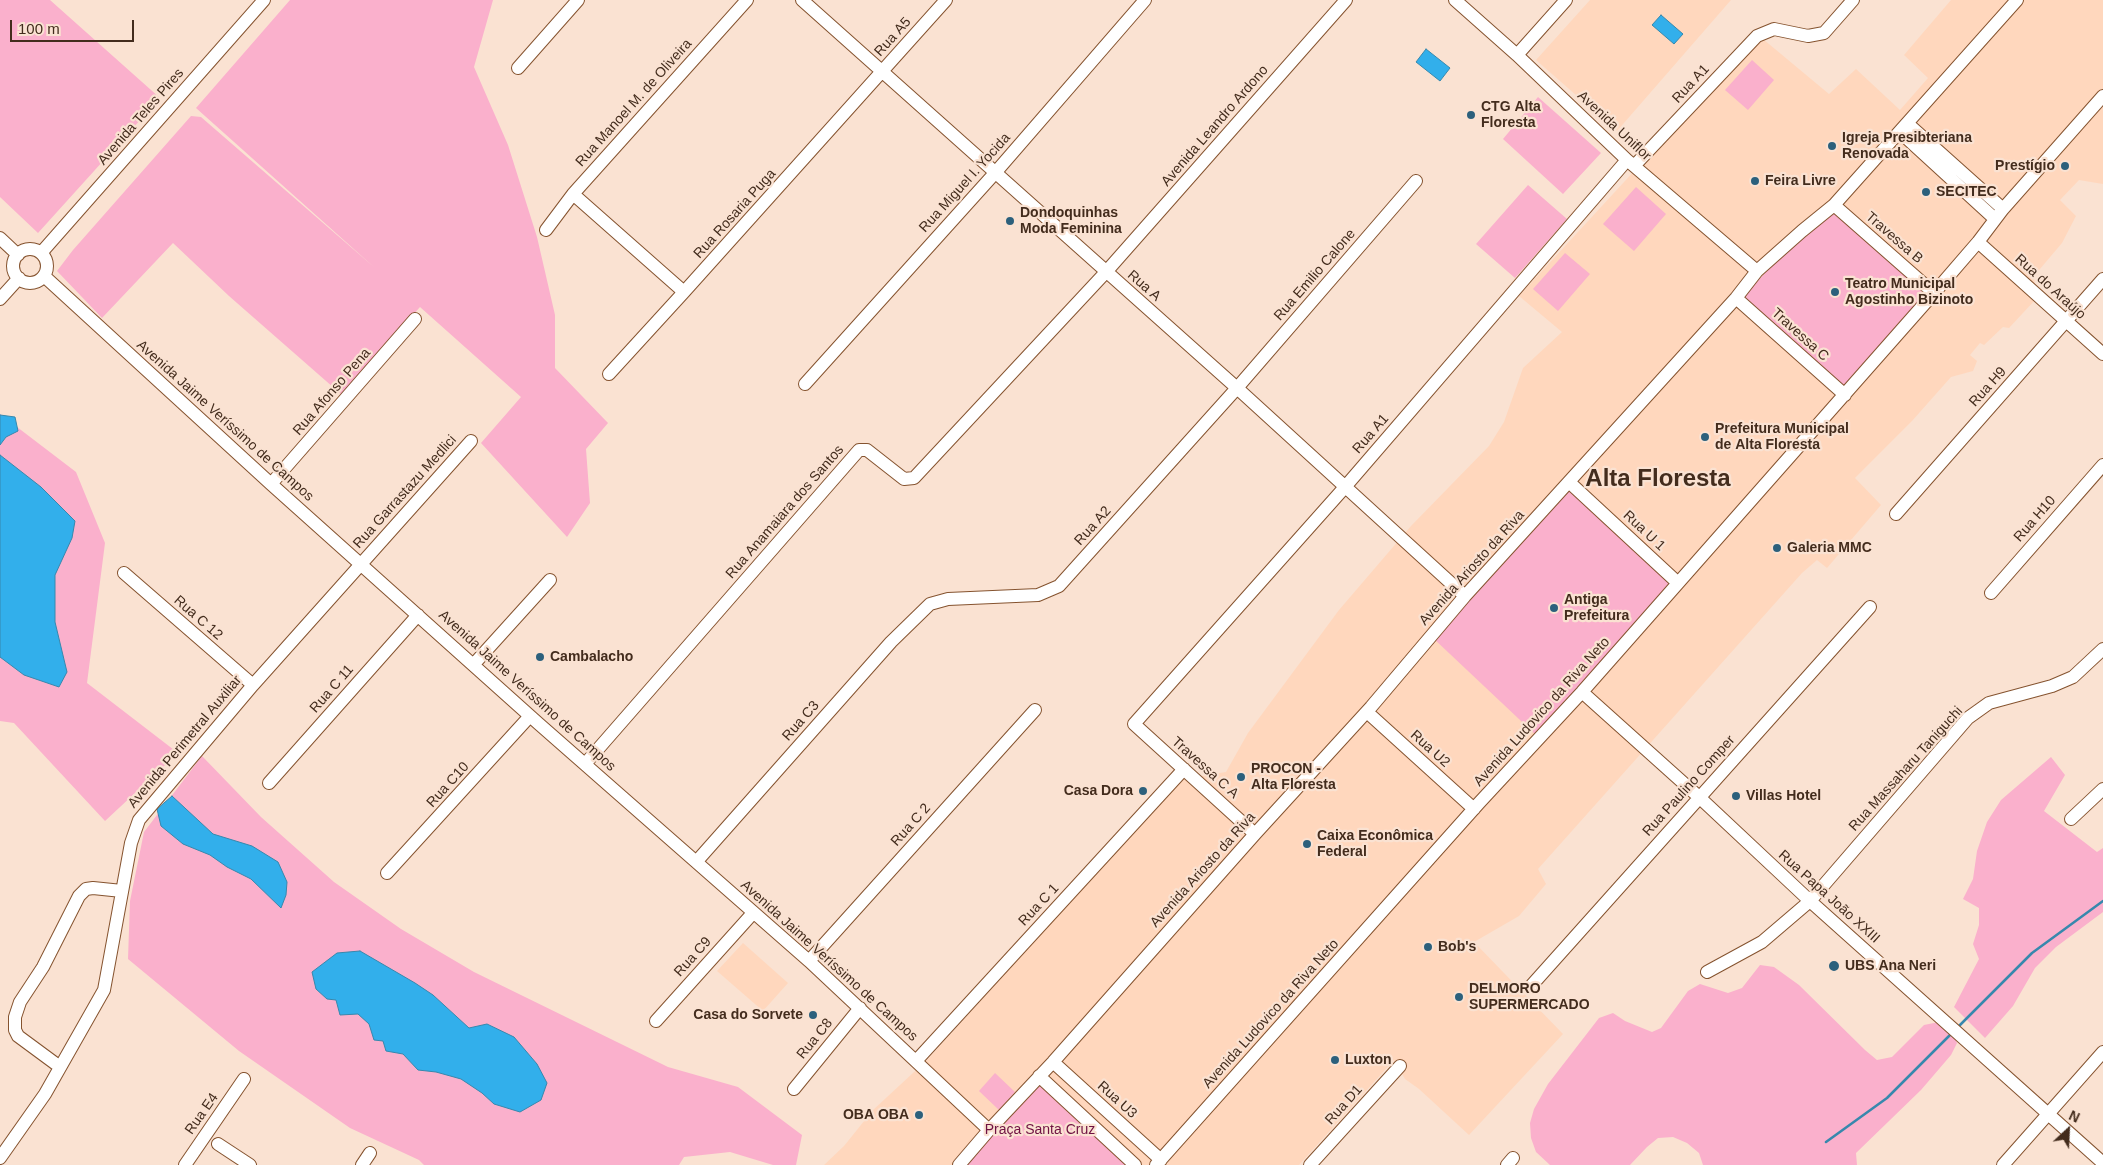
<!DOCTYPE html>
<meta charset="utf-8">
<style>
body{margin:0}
#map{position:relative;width:2103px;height:1165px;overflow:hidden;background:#fae2d2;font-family:Arial,sans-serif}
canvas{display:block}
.north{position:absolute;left:2043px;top:1105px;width:50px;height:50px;-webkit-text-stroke:4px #fae2d2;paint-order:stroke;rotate:25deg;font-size:14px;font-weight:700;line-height:20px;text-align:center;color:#432c1d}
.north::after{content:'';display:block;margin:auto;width:18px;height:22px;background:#432c1d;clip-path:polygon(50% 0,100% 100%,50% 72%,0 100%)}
.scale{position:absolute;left:10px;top:20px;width:124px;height:22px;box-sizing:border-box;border:2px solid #432c1d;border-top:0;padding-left:6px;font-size:15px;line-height:18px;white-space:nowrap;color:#432c1d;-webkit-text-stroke:4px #fae2d2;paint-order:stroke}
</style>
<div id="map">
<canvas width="2103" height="1165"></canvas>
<div class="north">N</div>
<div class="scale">100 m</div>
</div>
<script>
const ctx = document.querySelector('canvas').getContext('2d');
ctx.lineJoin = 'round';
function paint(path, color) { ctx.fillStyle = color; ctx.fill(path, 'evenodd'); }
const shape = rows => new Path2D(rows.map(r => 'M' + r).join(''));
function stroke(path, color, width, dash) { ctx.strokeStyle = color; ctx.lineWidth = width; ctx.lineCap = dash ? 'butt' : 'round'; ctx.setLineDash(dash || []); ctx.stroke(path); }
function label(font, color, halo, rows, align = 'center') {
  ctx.font = font + ' Arial,sans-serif'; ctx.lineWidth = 4.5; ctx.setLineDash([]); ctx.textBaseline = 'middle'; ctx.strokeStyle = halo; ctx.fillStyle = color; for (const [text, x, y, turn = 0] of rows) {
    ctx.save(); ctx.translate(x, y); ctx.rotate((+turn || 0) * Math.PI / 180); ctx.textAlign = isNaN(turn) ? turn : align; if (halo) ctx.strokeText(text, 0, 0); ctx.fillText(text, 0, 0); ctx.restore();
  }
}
const built = shape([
 [1590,0,1731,0,1617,131,1536,60],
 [1951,0,2103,0,2103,184,2079,180,2060,200,2076,216,2062,243,2034,276,2036,299,2009,328,2003,327,1984,345,1980,343,1970,355,1977,361,1973,371,1951,377,1912,421,1855,478,1881,505,1827,568,1817,560,1802,573,1538,869,1546,884,1519,916,1474,942,1563,1034,1469,1135,1419,1089,1405,1079,1394,1060,1299,1165,824,1165,844,1146,873,1110,927,1060,1182,779,1226,772,1248,733,1339,610,1411,526,1489,446,1504,422,1523,368,1562,332,1519,296,1648,156,1763,39,1829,94,1856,69,1900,110,1928,78,1904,55],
 [743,943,788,983,763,1011,717,971]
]);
const green = shape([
 [0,0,50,0,160,98,38,233,0,197],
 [290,0,493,0,474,67,508,145,537,237,555,315,555,368,608,423,586,449,590,503,567,537,481,443,521,397,420,307,342,395,229,296,173,243,102,318,57,271,73,250,191,116,201,117,375,268,196,108],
 [1752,60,1774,80,1748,110,1725,90],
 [1538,97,1601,153,1563,194,1503,139],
 [1528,185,1567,219,1515,278,1476,244],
 [1636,187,1666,214,1634,251,1603,224],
 [1834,212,1926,293,1846,389,1741,299,1778,259],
 [1565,253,1590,274,1558,311,1533,289],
 [0,414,76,472,105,543,87,683,178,753,105,821,14,723,0,721],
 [1569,486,1673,583,1537,736,1433,638],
 [202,756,261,817,334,882,401,929,474,972,668,1067,738,1087,802,1135,796,1165,773,1165,730,1152,684,1157,679,1165,424,1165,419,1160,350,1128,239,1051,128,959,130,901,144,832],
 [2051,757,2065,775,2044,811,2097,852,2103,848,2103,912,2056,947,2035,968,2013,1006,1985,1038,1954,1007,1979,959,1973,944,1979,925,1979,908,1963,899,1973,879,1977,851,1987,822,2001,800],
 [1760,965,1774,967,1799,985,1865,1050,1877,1060,1892,1057,1924,1025,1939,1022,1951,1029,1957,1043,1951,1055,1921,1090,1856,1153,1857,1165,1703,1165,1699,1153,1687,1143,1673,1137,1658,1138,1647,1147,1630,1165,1550,1165,1536,1152,1531,1138,1530,1123,1534,1109,1548,1084,1599,1018,1613,1013,1625,1021,1652,1032,1661,1028,1688,991,1700,984,1728,993,1742,988],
 [995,1073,1015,1092,999,1110,979,1091],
 [1039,1083,1129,1165,964,1165]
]);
const water = shape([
 [1661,15,1683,34,1674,44,1652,25,1661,15],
 [1426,49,1450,68,1440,81,1416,62,1426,49],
 [0,415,15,417,18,431,6,437,0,445,0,415],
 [0,455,41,487,75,521,72,538,55,575,55,622,67,672,59,687,24,675,0,657,0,455],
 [172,796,213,834,252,846,278,862,287,882,286,895,281,908,251,879,227,867,210,855,183,844,161,826,157,809,172,796],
 [360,951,415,983,433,995,469,1028,487,1024,514,1037,537,1064,547,1083,541,1100,520,1112,494,1104,482,1093,461,1079,436,1072,418,1070,403,1054,386,1051,383,1041,374,1040,369,1024,358,1014,340,1015,336,1000,327,999,316,989,312,972,337,953,360,951]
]);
const stream = shape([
 [1958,1027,2032,953,2103,901],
 [1826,1142,1887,1098,1953,1032]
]);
const minor = shape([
 [802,0,1237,388,1465,596],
 [1455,0,1517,55,1627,160,1757,271],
 [1517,55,1566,0],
 [518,68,578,0],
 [1908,124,2003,209],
 [1900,132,1995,219],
 [1634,166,1757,36,1774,29,1808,36,1824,33,1853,0],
 [573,194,684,292],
 [1834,205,1934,293],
 [546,230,573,194,747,0],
 [0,238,18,255],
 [1978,242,2103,354],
 '13 266a17 17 0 1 1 34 0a17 17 0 1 1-34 0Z',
 [41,253,264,0],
 [44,276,271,484,539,724,809,961,989,1130],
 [1736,298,1845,395],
 [0,299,19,278],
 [609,374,684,292,946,0],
 [805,384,995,173,1145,0],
 [1569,482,1678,583],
 [271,484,415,319],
 [1896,514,2103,279],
 [124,573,253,685],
 [1991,593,2103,465],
 [474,664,550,580],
 [1582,692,1699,797,1810,901,2103,1163],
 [1367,712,1474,809],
 [585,764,859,450,867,450,904,479,914,478,1106,272,1346,0],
 [269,783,418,615],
 [2071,819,2103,789],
 [1255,834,1134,724,1345,487,1627,160],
 [697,861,891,642,930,604,948,599,1038,595,1059,586,1237,388,1416,181],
 [387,873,530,716],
 [809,961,1035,710],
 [1707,972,1762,942,1810,901,1968,718,1989,703,2052,686,2073,677,2103,649],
 [1531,986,1870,607],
 [656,1021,753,913],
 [916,1061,1184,769],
 [1053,1062,1161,1160],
 [60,1067,18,1036,15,1030,15,1017,20,1002,43,967,79,896,86,889,93,888,122,891],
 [1039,1076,1135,1165],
 [794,1089,860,1008],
 [218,1144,250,1165],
 [0,1158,45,1094,104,990,131,843,139,820,253,685,471,441],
 [185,1165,244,1079],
 [362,1165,370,1153],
 [959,1165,989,1130,1053,1062,1255,834,1371,707,1465,596,1736,298,1757,271,1802,231,1834,205,2017,0],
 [1156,1165,1479,803,1582,692,1934,293,1978,242,2003,209,2103,96],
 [1310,1165,1400,1066],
 [1507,1165,1513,1158],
 [2003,1165,2103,1052]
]);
const markers = [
 [1471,115,5,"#2c607c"],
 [1832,146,5,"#2c607c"],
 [2065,166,5,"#2c607c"],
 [1755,181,5,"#2c607c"],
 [1926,192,5,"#2c607c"],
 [1010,221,5,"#2c607c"],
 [1835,292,5,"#2c607c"],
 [1705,437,5,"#2c607c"],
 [1777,548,5,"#2c607c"],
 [1554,608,5,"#2c607c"],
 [540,657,5,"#2c607c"],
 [1241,777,5,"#2c607c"],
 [1143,791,5,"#2c607c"],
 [1736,796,5,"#2c607c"],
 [1307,844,5,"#2c607c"],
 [1428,947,5,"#2c607c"],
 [1834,966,6,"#2c607c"],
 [1459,997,5,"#2c607c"],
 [813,1015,5,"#2c607c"],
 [1335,1060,5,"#2c607c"],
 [919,1115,5,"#2c607c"]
];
const streetNames = [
 ["Rua A5",893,37,-48],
 ["Rua A1",1691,84,-47],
 ["Rua Manoel M. de Oliveira",634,103,-48],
 ["Avenida Teles Pires",141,117,-49],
 ["Avenida Leandro Ardono",1215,126,-49],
 ["Avenida Uniflor",1614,126,43],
 ["Rua Miguel I. Yocida",965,183,-48],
 ["Rua Rosaria Puga",735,214,-48],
 ["Travessa B",1894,238,41],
 ["Rua Emilio Calone",1315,275,-49],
 ["Rua A",1144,286,41],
 ["Rua do Araújo",2050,287,42],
 ["Travessa C",1800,335,42],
 ["Rua H9",1988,387,-48],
 ["Rua Afonso Pena",332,392,-49],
 ["Avenida Jaime Veríssimo de Campos",225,421,42],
 ["Rua A1",1371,434,-49],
 ["Rua Garrastazu Medlici",405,492,-48],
 ["Rua Anamaiara dos Santos",785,512,-49],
 ["Rua H10",2035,519,-49],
 ["Rua A2",1093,526,-48],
 ["Rua U 1",1644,531,43],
 ["Avenida Ariosto da Riva",1472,568,-48],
 ["Rua C 12",198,618,41],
 ["Rua C 11",332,689,-49],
 ["Avenida Jaime Veríssimo de Campos",527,691,42],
 ["Avenida Ludovico da Riva Neto",1542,712,-48],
 ["Rua C3",801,721,-49],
 ["Avenida Perimetral Auxiliar",185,742,-50],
 ["Rua U2",1430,749,42],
 ["Travessa C A",1205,768,42],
 ["Rua Massaharu Taniguchi",1906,769,-48],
 ["Rua C10",448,785,-48],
 ["Rua Paulino Comper",1689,786,-48],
 ["Rua C 2",911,825,-48],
 ["Avenida Ariosto da Riva",1203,870,-48],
 ["Rua Papa João XXIII",1829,897,42],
 ["Rua C 1",1039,905,-47],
 ["Rua C9",693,957,-48],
 ["Avenida Jaime Veríssimo de Campos",829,961,42],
 ["Avenida Ludovico da Riva Neto",1271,1014,-48],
 ["Rua C8",815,1039,-51],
 ["Rua U3",1117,1100,42],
 ["Rua D1",1344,1105,-48],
 ["Rua E4",202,1114,-55]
];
const poiNames = [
 ["CTG Alta",1481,107],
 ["Floresta",1481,123],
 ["Igreja Presibteriana",1842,138],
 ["Renovada",1842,154],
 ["Prestígio",2055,166,"right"],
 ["Feira Livre",1765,181],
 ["SECITEC",1936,192],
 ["Dondoquinhas",1020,213],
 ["Moda Feminina",1020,229],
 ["Teatro Municipal",1845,284],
 ["Agostinho Bizinoto",1845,300],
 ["Prefeitura Municipal",1715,429],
 ["de Alta Floresta",1715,445],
 ["Galeria MMC",1787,548],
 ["Antiga",1564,600],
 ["Prefeitura",1564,616],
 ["Cambalacho",550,657],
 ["PROCON -",1251,769],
 ["Alta Floresta",1251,785],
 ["Casa Dora",1133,791,"right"],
 ["Villas Hotel",1746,796],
 ["Caixa Econômica",1317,836],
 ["Federal",1317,852],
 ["Bob's",1438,947],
 ["UBS Ana Neri",1845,966],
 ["DELMORO",1469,989],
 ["SUPERMERCADO",1469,1005],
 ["Casa do Sorvete",803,1015,"right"],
 ["Luxton",1345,1060],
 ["OBA OBA",909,1115,"right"]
];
const parkNames = [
 ["Praça Santa Cruz",1040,1130]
];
const townNames = [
 ["Alta Floresta",1658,479]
];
paint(built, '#ffd7bd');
paint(green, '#fab0cc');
paint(water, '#32afeb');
stroke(water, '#3788ad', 1);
stroke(stream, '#3788ad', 2.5);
stroke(minor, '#85532f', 14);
stroke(minor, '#fff', 12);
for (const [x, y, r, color] of markers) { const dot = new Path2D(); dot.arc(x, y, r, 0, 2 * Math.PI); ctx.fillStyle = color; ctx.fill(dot); stroke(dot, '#fae2d2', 2); }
label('14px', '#432c1d', '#fae2d2', streetNames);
label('bold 14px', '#432c1d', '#fae2d2', poiNames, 'left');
label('14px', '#6f1142', '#fae2d2', parkNames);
label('bold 24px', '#432c1d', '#fae2d2', townNames);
</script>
